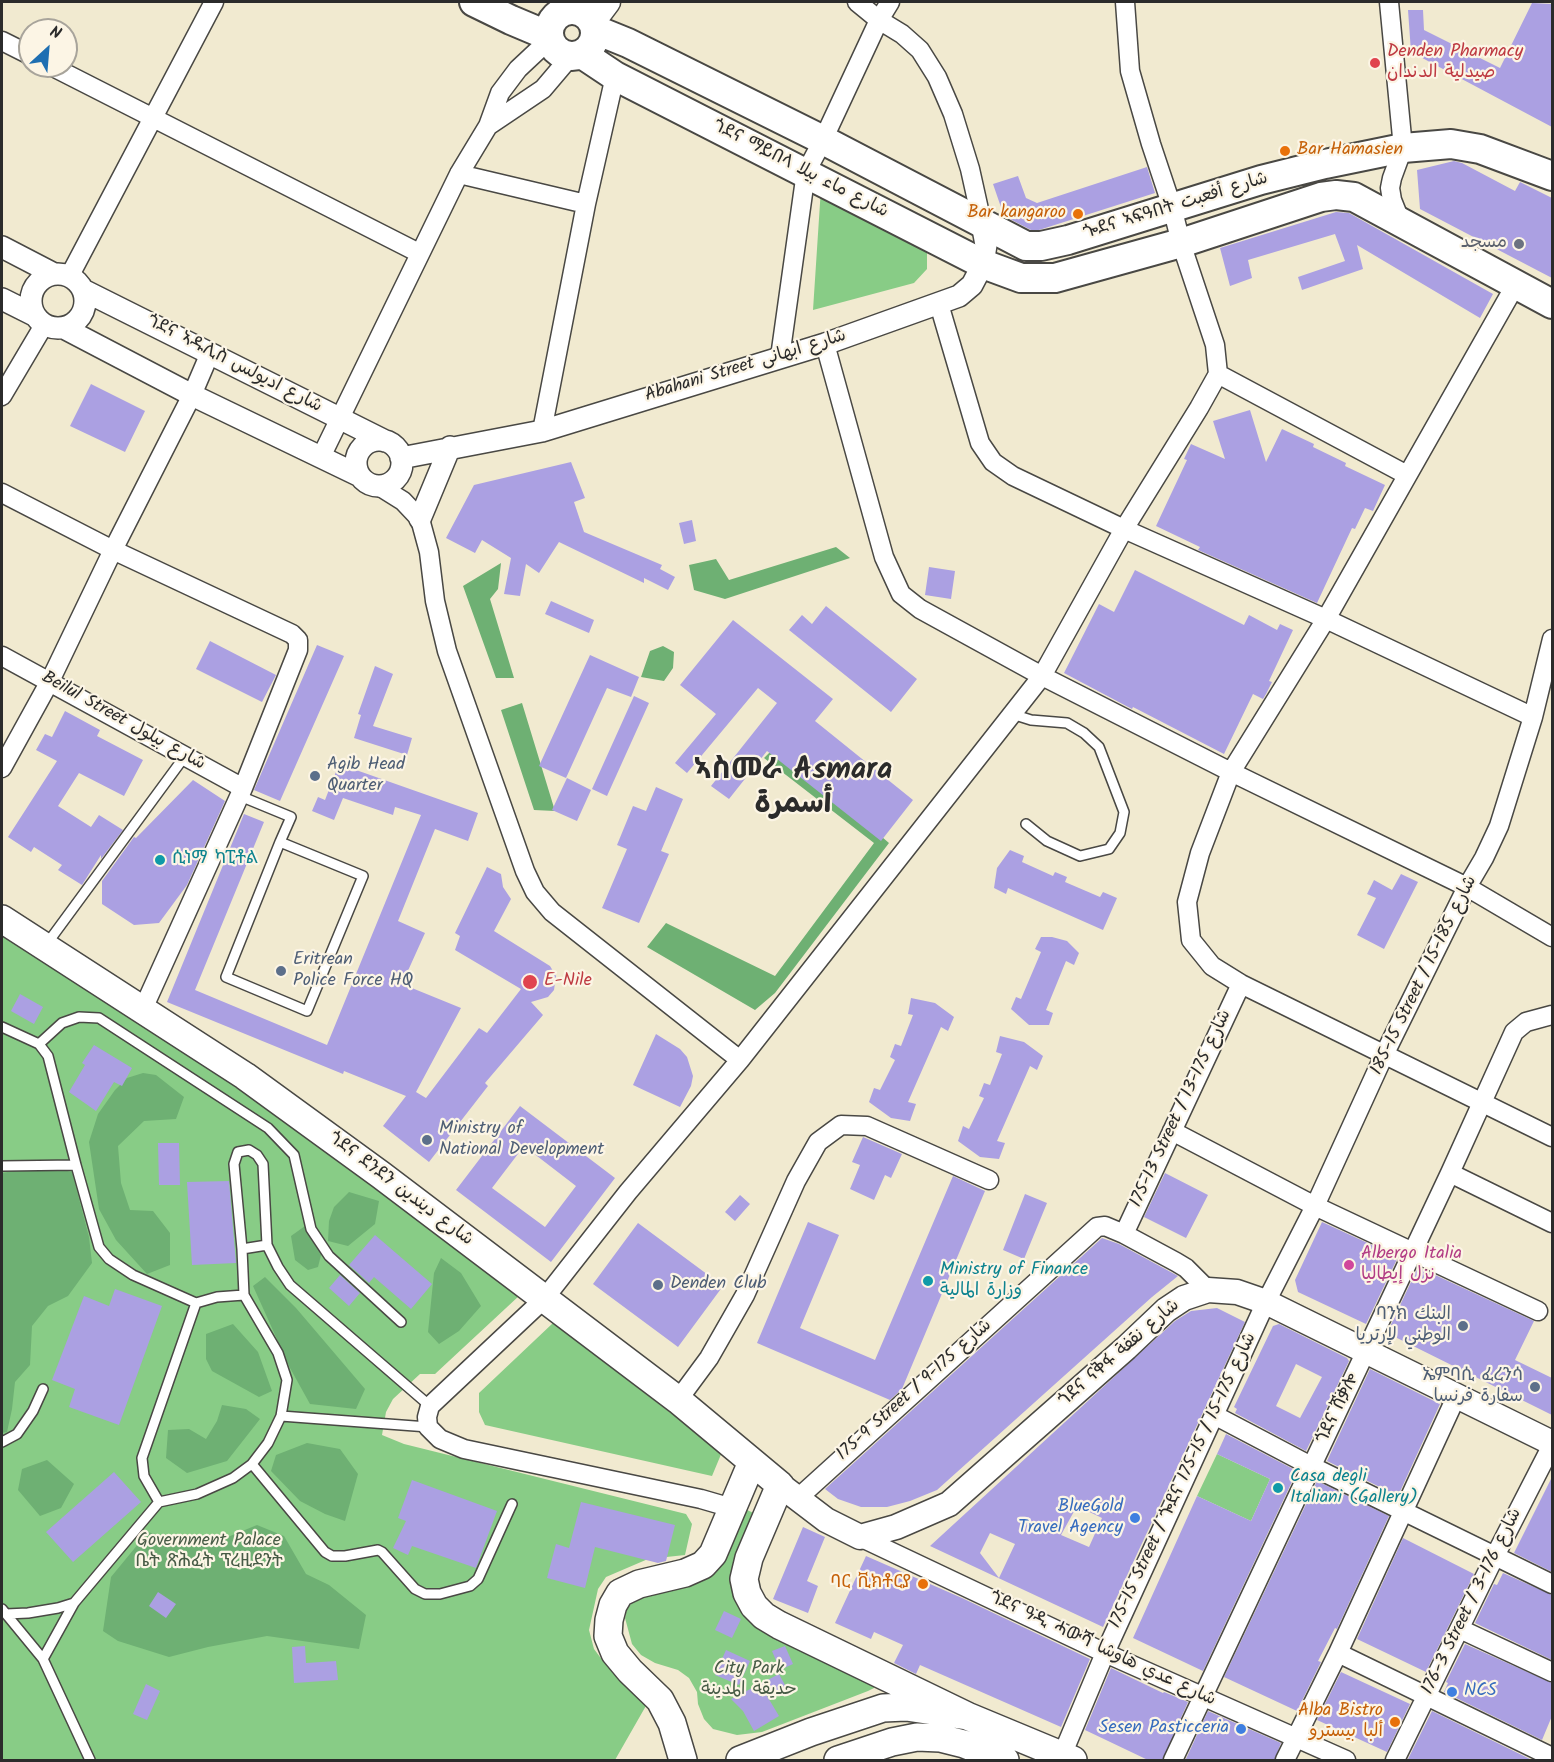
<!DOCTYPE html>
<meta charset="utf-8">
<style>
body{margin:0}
#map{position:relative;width:1554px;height:1762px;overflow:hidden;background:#f1ead0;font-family:Kalam,sans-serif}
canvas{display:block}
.frame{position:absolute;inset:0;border:3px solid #2b2b2b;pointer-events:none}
.north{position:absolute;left:18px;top:18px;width:60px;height:60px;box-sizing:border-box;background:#fcf5e5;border:2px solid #a8a49b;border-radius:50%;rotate:26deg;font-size:16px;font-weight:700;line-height:24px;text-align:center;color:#2b2b2b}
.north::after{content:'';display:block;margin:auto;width:21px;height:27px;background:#1f6fb2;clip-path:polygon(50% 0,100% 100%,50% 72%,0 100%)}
</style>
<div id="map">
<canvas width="1554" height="1762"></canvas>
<div class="frame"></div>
<div class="north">N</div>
</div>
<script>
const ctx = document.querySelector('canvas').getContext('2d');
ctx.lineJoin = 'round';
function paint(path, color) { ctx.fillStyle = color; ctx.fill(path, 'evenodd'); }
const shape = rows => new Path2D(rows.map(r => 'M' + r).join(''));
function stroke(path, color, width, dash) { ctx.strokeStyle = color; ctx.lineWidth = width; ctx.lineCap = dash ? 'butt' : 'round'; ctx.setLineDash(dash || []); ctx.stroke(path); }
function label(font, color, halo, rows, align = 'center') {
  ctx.font = font + ' Kalam,"Playpen Sans Arabic","Noto Sans Ethiopic",sans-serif'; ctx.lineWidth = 4.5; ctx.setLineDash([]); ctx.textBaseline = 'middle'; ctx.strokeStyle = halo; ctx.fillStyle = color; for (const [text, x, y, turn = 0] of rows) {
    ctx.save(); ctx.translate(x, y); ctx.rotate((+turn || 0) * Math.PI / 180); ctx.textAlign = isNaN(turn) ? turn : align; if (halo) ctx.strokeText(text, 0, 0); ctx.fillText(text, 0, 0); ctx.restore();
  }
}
const green = shape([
 [821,188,927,247,927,269,914,283,813,310],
 [2,933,273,1104,520,1295,435,1374,420,1374,393,1399,386,1412,382,1435,404,1444,686,1514,692,1524,685,1555,648,1559,606,1577,598,1589,589,1630,594,1649,603,1661,636,1686,647,1704,615,1760,2,1760],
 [553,1323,722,1452,712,1476,485,1425,479,1412,479,1393],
 [1217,1454,1270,1479,1251,1521,1197,1496],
 [747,1510,756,1514,736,1581,874,1683,874,1688,868,1691,762,1732,737,1735,713,1729,704,1719,698,1704,697,1692,689,1678,678,1670,655,1663,641,1655,632,1644,625,1618,627,1608,640,1595,712,1573,721,1566,726,1559]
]);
const forest = shape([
 [836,547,850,558,725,599,694,590,689,565,716,559,729,580],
 [501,563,498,589,490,599,514,678,496,678,463,586],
 [663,646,674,652,673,668,664,681,641,677,650,651],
 [522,703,555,811,534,810,501,710],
 [776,746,889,843,775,993,755,1010,647,947,666,923,775,976,874,843,764,758],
 [143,1073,156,1075,184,1097,176,1119,144,1121,118,1146,121,1183,130,1210,153,1211,170,1233,170,1265,147,1274,116,1240,99,1209,89,1142,98,1114,115,1090,127,1078],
 [52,1168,72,1172,89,1237,92,1263,68,1296,48,1306,32,1326,30,1365,15,1382,12,1409,7,1432,2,1433,2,1173,19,1170],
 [349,1192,379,1201,375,1224,348,1246,328,1241,329,1221,334,1207],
 [305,1226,324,1243,318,1267,308,1270,295,1260,291,1236],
 [441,1258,461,1273,481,1306,459,1331,439,1344,428,1332,434,1273],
 [265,1277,296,1308,365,1389,356,1409,310,1404,290,1368,253,1286],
 [233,1324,258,1352,272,1391,259,1397,212,1371,206,1359,206,1334],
 [222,1405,246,1409,260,1419,227,1461,187,1473,166,1458,168,1430,189,1429,206,1439,217,1421],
 [307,1443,340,1449,358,1474,345,1521,325,1514,300,1501,271,1471,276,1455],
 [47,1460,74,1484,61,1508,40,1516,18,1490,22,1469],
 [257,1525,284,1536,306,1574,329,1585,366,1615,359,1649,267,1636,208,1647,169,1657,118,1641,103,1631,111,1577,148,1532,191,1544,213,1543]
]);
const building = shape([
 [1532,3,1552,4,1552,127,1411,52,1408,10,1423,10,1424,30,1500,68],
 [1454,161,1462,163,1515,191,1520,182,1552,198,1552,278,1420,209,1417,170],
 [1147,167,1155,193,1039,230,1031,230,1004,216,993,184,1018,176,1026,198,1037,203],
 [1336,212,1349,213,1493,294,1480,318,1357,245,1363,269,1302,290,1298,277,1345,261,1335,234,1248,260,1252,278,1230,286,1220,248],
 [91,384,145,411,125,452,70,426],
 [1250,410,1266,462,1282,429,1314,444,1313,447,1346,463,1345,466,1385,485,1373,511,1365,508,1355,529,1352,528,1317,603,1198,550,1200,547,1156,526,1187,460,1184,459,1191,444,1225,459,1213,421],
 [571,462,585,498,574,502,584,532,662,565,660,569,675,577,668,590,644,578,644,583,559,542,539,573,526,564,520,596,504,594,511,558,482,540,475,553,446,538,474,485],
 [692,520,696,541,684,544,679,523],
 [929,567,955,571,951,599,925,595],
 [1135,570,1244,625,1249,615,1277,630,1280,624,1293,630,1269,681,1272,682,1266,694,1263,699,1253,694,1224,754,1133,707,1132,709,1064,673,1099,604,1114,612],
 [551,601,594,620,589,633,545,614],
 [826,606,917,679,891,712,789,630,802,615,812,624],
 [733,620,833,699,815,721,913,800,881,841,767,751,729,799,711,786,777,703,758,688,687,773,675,763,716,714,680,685],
 [210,641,276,675,262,702,196,669],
 [317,645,344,656,280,801,254,790],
 [590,655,639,677,631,697,607,688,566,778,539,766],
 [375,666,393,674,373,726,412,738,407,755,354,738,361,715,358,714],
 [634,696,649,703,607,796,592,789],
 [65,711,100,730,97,736,143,760,124,796,79,773,58,806,91,827,99,815,123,830,101,859,101,855,82,885,58,870,62,865,34,847,31,852,8,837,57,761,36,750,45,734,52,737],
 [339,764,478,813,468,841,435,829,398,921,425,933,402,984,461,1008,416,1092,426,1098,479,1028,487,1033,521,989,455,950,460,936,455,933,487,867,501,874,503,887,511,899,494,931,550,966,556,976,554,990,548,997,531,1002,543,1015,485,1083,488,1086,429,1162,383,1126,406,1096,344,1071,343,1074,167,1002,244,814,264,822,195,990,327,1045,421,815,395,807,393,815,343,798,334,820,312,811,318,797,325,800],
 [567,778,591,790,577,821,552,810],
 [193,780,225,801,187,885,159,923,134,925,102,904,102,881,134,837,136,838],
 [656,787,683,799,661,851,669,854,639,923,602,908,627,849,617,845,633,806,646,811],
 [1010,850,1024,856,1022,862,1053,876,1055,872,1067,877,1065,882,1100,897,1103,892,1117,898,1103,930,1008,888,1006,894,994,888,997,868],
 [1401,874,1418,882,1384,949,1357,935,1376,898,1367,894,1374,880,1392,890],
 [1041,937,1052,937,1067,941,1079,953,1074,965,1066,961,1046,1010,1053,1013,1049,1025,1029,1025,1011,1009,1016,997,1021,999,1041,952,1035,949],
 [20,994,43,1007,34,1024,11,1011],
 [911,998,935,1003,954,1017,948,1031,941,1027,908,1102,916,1104,910,1121,891,1118,869,1102,874,1088,880,1090,895,1060,890,1057,895,1044,901,1046,913,1015,908,1014],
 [656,1034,680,1049,687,1057,693,1076,691,1086,680,1107,633,1085],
 [1000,1036,1024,1042,1043,1056,1037,1070,1030,1066,997,1141,1005,1143,999,1159,980,1157,958,1141,963,1126,969,1129,984,1098,979,1096,984,1083,990,1085,1002,1054,996,1052],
 [94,1045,132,1068,122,1086,114,1082,96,1111,69,1092,85,1065,82,1063],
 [520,1106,615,1178,551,1262,456,1190],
 [524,1146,576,1186,545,1227,492,1188],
 [863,1137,902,1154,891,1178,885,1175,874,1200,850,1189,860,1165,852,1162],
 [158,1143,179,1143,180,1185,159,1185],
 [1165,1173,1208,1195,1186,1238,1144,1217],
 [953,1176,985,1191,902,1389,890,1400,757,1343,808,1222,839,1235,800,1328,875,1360],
 [229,1181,236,1263,192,1265,187,1182],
 [1025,1194,1047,1203,1024,1259,1003,1250],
 [740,1195,750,1204,735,1221,725,1212],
 [1322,1222,1398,1257,1366,1324,1298,1292,1295,1280],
 [638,1223,723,1286,678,1347,593,1284],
 [375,1235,432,1284,411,1309,374,1277,369,1283,349,1265],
 [1102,1238,1119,1244,1178,1276,1152,1297,937,1490,910,1501,887,1507,861,1507,838,1499,825,1489],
 [1418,1267,1534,1321,1515,1360,1552,1378,1552,1415,1387,1333],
 [340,1275,360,1293,349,1306,329,1288],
 [115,1289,162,1306,119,1425,69,1407,75,1389,52,1380,84,1296,109,1306],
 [1217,1308,1245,1322,1103,1627,930,1546,1175,1321,1191,1311],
 [1077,1506,1102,1518,1089,1547,1061,1535],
 [990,1533,1015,1544,999,1578,980,1553],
 [1279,1324,1347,1358,1349,1361,1306,1451,1235,1413,1237,1409,1234,1407,1273,1326],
 [1296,1364,1322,1377,1300,1418,1276,1406],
 [1370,1369,1440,1404,1398,1496,1327,1461],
 [1226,1434,1297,1471,1203,1671,1133,1638,1197,1496,1251,1521,1270,1479,1217,1454],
 [114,1472,141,1502,73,1562,46,1532],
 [1552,1477,1552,1572,1514,1553],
 [412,1480,497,1511,476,1568,412,1546,408,1555,393,1548,406,1521,398,1518],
 [1317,1481,1389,1516,1337,1629,1335,1628,1318,1661,1321,1662,1297,1711,1224,1677],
 [581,1502,675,1525,666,1561,658,1563,595,1547,585,1588,547,1578,556,1544,569,1548],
 [803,1527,825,1537,807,1581,818,1586,808,1613,773,1599],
 [1403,1538,1474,1574,1426,1672,1357,1639],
 [866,1556,962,1598,1090,1659,1061,1727,920,1665,916,1674,894,1663,903,1645,874,1632,871,1639,835,1623],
 [1503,1573,1552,1595,1552,1660,1475,1623,1494,1584,1497,1585],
 [158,1592,176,1604,166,1618,149,1606],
 [724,1611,741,1619,732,1638,715,1630],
 [1465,1644,1552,1683,1552,1716,1542,1740,1444,1692,1448,1683,1446,1682],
 [305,1646,306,1663,336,1661,338,1680,294,1683,292,1647],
 [785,1646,793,1664,780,1670,772,1651],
 [726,1650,750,1661,739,1685,715,1675],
 [1111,1668,1163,1693,1164,1692,1188,1702,1162,1761,1150,1761,1085,1730],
 [1341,1672,1410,1704,1387,1752,1317,1720],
 [779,1674,786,1687,767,1696,779,1716,754,1731,743,1711,731,1699],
 [146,1684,160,1691,147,1720,133,1714],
 [1208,1711,1281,1743,1274,1761,1185,1761],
 [1432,1711,1532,1760,1532,1761,1408,1759]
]);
const service = shape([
 [1012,714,1031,720,1067,723,1084,733,1099,747,1124,812,1120,833,1109,849,1080,856,1047,841,1026,824],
 [240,796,291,817,280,842,226,977,307,1011,363,876,280,842],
 [46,945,185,756],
 [2,1027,39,1044,48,1056,76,1165],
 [39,1044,62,1023,79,1017,99,1018,268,1128,294,1155,311,1229,329,1256,401,1322],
 [2,1166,76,1165,99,1247,109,1259,133,1275,196,1303],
 [267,1245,278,1267,290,1285,430,1406],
 [242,1249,234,1164,238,1152,249,1150,257,1155,263,1164,267,1245,242,1249,244,1295],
 [281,1416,287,1380,278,1353,244,1295,217,1297,196,1303,142,1458,144,1476,159,1502,197,1494,233,1478,252,1464,268,1443,281,1416,428,1427],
 [2,1442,17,1434,33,1411,43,1389],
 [252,1464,325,1552,332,1556,345,1556,378,1550,382,1552,415,1589,425,1594,440,1594,470,1586,478,1579,512,1504],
 [2,1609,6,1614,28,1613,58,1608,74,1603,159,1502],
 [6,1614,43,1659,90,1760],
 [43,1659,74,1603]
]);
const minor = shape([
 [857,2,879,20,902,34,920,50,937,77,953,114,970,169,982,223],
 [1389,2,1403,148,1392,178,1390,188,1392,200,1400,220],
 [2,41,30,55],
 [51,66,419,253],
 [488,126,543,89,571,56],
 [459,174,586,204],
 [69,277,214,2],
 [1516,284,1326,619,1231,772,1200,853,1187,902,1191,940,1212,966,1241,984,1552,1137],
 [939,304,980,443,993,462,1013,476,1124,529,1326,619,1533,717],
 [825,344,884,557,901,594,920,609,1042,676,1231,772,1467,887,1552,937],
 [780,357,806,172,823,140,879,20,890,2],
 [1218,374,1407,475],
 [2,396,44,325],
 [542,431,586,204,615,76],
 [321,457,459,174,488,126,500,93,518,69,550,39],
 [379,486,403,501,420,519,429,552,435,601,447,651,525,871,535,892,552,912,740,1060],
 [2,493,113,550,292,634,298,640,298,650,243,788,143,1009],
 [2,656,243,788],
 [2,768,50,681,113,550,192,395,210,353],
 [1172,1131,1315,1206,1538,1311],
 [1450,1173,1552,1223],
 [1124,1234,1241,984],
 [678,1400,709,1358,745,1295,796,1181,818,1142,841,1125,867,1126,989,1180],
 [1216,1416,1311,1466,1552,1584],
 [797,1499,1097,1227,1105,1226,1124,1234,1176,1262,1186,1268,1208,1290],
 [732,1508,701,1499,464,1449,440,1439,428,1427,427,1417,430,1406,544,1299,628,1192,740,1060,1042,676,1124,529,1199,408,1218,374,1215,345,1181,243,1172,207,1151,144,1130,71,1125,2],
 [860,1537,1105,1653,1346,1760],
 [1460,1629,1552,1672],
 [1338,1653,1552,1757],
 [1060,1760,1105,1653,1266,1302,1315,1206,1385,1053,1467,887,1484,858,1499,826,1533,717,1552,639],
 [1173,1760,1450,1173,1514,1032,1526,1022,1552,1015],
 [1285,1760,1338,1653,1457,1395],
 [1395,1760,1495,1556,1552,1445]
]);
const tertiary = shape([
 [2,247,54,274],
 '31 301a27 27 0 1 1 54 0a27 27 0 1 1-54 0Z',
 [83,290,385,441],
 [2,299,34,315],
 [64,328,192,395,360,476],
 '356 463a23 23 0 1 1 46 0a23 23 0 1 1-46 0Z',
 [401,458,542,431,825,344,959,296,972,285,983,264,986,245,982,223],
 [420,519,450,447]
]);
const secondary = shape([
 [570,10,578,2],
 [593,22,608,2],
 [780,1485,826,1520,860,1537,896,1527,949,1504,1126,1348,1166,1310,1184,1298,1208,1290,1237,1292,1266,1302,1552,1443]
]);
const primary = shape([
 [2,919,245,1076,381,1175,678,1400,780,1485,749,1558,744,1579,747,1593,754,1606,764,1616,779,1625,967,1716],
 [683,1760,672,1723,660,1700,630,1671,615,1653,608,1636,609,1620,613,1605,620,1593,639,1584,685,1573,703,1565,713,1554,752,1462],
 [740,1760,811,1732,883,1708,906,1707,967,1716,1073,1760],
 [838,1760,892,1742,917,1737,940,1738,964,1744,1005,1760]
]);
const trunk = shape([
 [474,2,511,20,549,36],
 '549 33a23 23 0 1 1 46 0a23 23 0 1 1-46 0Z',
 [596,30,628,43,823,140,1026,246,1041,246,1068,240,1261,180,1325,164,1403,148,1451,144,1480,149,1552,176],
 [582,54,615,76,983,264,1021,278,1055,278,1181,243,1321,197,1336,195,1354,197,1552,304]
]);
const markers = [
 [1375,63,6,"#e0444e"],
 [1285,151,6,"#e8710a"],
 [1078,214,6,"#e8710a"],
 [1519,244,6,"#6b7280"],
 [315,776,6,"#5c6f8a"],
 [160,860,6,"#0f9aa8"],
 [281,971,6,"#5c6f8a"],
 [530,982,8,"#e0444e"],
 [427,1140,6,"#5c6f8a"],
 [1349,1265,6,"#d1479c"],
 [928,1281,6,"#0f9aa8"],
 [658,1285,6,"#5c6f8a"],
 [1463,1326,6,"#5c6f8a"],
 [1535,1387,6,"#5c6f8a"],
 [1278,1488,6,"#0f9aa8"],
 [1135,1518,6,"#3f7fe0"],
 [923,1584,6,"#e8710a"],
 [1452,1692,6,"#3f7fe0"],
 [1395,1722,6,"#e8710a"],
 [1241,1729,6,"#3f7fe0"]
];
const healthNames = [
 ["Denden Pharmacy",1387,53],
 ["صيدلية الدندان",1387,74],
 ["E-Nile",544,982]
];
const foodNames = [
 ["Bar Hamasien",1297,151,"left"],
 ["Bar kangaroo",1066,214],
 ["ባር ቪክቶርያ",911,1584],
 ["Alba Bistro",1383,1712],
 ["ألبا بيسترو",1383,1733]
];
const streetNames = [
 ["ጎደና ማይበላ شارع ماء بيلا",800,170,27],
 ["ጐደና ኣፍዓበት شارع أفعبت",1176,207,-17],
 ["ጎደና ኣዱሊስ شارع اديولس",234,365,27],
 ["Abahani Street شارع ابهانى",746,367,-17],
 ["Beilul Street شارع بيلول",123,722,29],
 ["185-15 Street / شارع 185-15",1425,976,-64],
 ["175-13 Street / شارع 175-13",1182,1109,-65],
 ["ጎደና ደንደን شارع ديندين",400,1190,37],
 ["ጎደና ናቅፋ شارع نقفة",1120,1354,-41],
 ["175-9 Street / شارع 175-9",915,1391,-42],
 ["ጎደና ሸቃሎ",1339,1409,-64],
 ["175-15 Street / ጐደና 175-15 / شارع 175-15",1184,1481,-65],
 ["176-3 Street / شارع 176-3",1473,1602,-64],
 ["ጎደና ዓዲ ሓውሻ شارع عدي هاوشا",1102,1650,25]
];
const worshipNames = [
 ["مسجد",1507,244]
];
const serviceNames = [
 ["Agib Head",327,766],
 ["Quarter",327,787],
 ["Eritrean",293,961],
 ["Police Force HQ",293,982],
 ["Ministry of",439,1130],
 ["National Development",439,1151],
 ["Denden Club",670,1285],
 ["ባንክ البنك",1451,1316,"right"],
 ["الوطني لإرتريا",1451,1337,"right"],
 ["ኤምባሲ ፈረንሳ",1523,1377,"right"],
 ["سفارة فرنسا",1523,1398,"right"]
];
const cultureNames = [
 ["ሲነማ ካፒቶል",172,860],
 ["Ministry of Finance",940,1271],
 ["وزارة المالية",940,1292],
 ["Casa degli",1290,1478],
 ["Italiani (Gallery)",1290,1499]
];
const hotelNames = [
 ["Albergo Italia",1361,1255],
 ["نزل إيطاليا",1361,1276]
];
const shopNames = [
 ["BlueGold",1123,1508],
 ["Travel Agency",1123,1529],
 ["NCS",1464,1692,"left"],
 ["Sesen Pasticceria",1229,1729]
];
const parkNames = [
 ["Government Palace",209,1542],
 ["ቤት ጽሕፈት ፕረዚደንት",209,1563],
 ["City Park",749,1670],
 ["حديقة المدينة",749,1691]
];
const townNames = [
 ["ኣስመራ Asmara",793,773],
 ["أسمرة",793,807]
];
paint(green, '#88cc86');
paint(forest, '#6eb073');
paint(building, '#aba0e2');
stroke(service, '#494844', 12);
stroke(minor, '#494844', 21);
stroke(tertiary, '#494844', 24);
stroke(secondary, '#494844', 27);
stroke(primary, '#494844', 30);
stroke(trunk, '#494844', 32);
stroke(service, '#fff', 9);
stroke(minor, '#fff', 18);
stroke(tertiary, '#fff', 21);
stroke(secondary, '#fff', 24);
stroke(primary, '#fff', 27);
stroke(trunk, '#fff', 28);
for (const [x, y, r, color] of markers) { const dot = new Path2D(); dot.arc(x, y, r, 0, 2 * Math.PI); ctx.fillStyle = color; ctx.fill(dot); stroke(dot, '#fcf5e5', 2); }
label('18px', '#be3a42', '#fcf5e5', healthNames, 'left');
label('18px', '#c56008', '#fcf5e5', foodNames, 'right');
label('18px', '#2b2b2b', '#fcf5e5', streetNames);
label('18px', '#5b616d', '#fcf5e5', worshipNames, 'right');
label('18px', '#4e5e75', '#fcf5e5', serviceNames, 'left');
label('18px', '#0d838f', '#fcf5e5', cultureNames, 'left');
label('18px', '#b23c85', '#fcf5e5', hotelNames, 'left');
label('18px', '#366cbe', '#fcf5e5', shopNames, 'right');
label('18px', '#475b46', '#fcf5e5', parkNames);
label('bold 30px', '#2b2b2b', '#fcf5e5', townNames);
</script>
